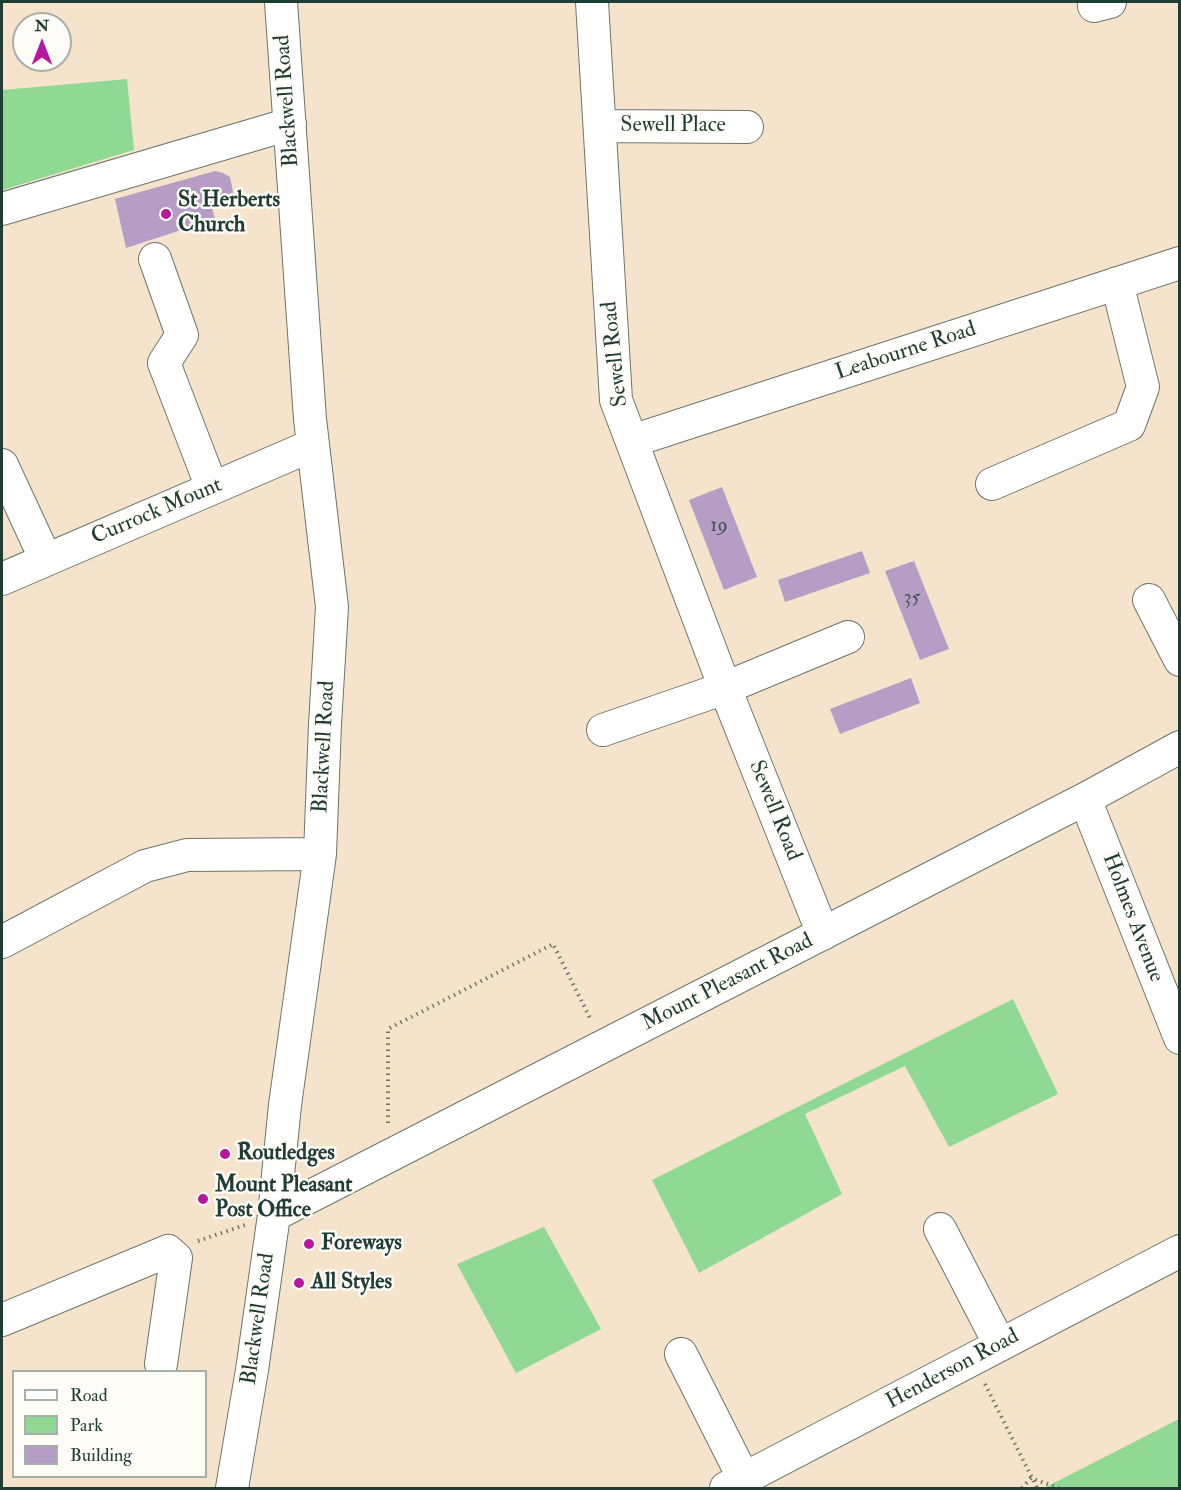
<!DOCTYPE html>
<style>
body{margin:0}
#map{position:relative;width:1181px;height:1490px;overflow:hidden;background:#f6e3cc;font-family:"IM FELL Double Pica",serif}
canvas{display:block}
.frame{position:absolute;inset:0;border:3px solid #1f3d34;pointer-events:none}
.legend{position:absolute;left:12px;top:1370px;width:195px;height:108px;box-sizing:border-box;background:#fdfcf7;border:2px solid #a4b0a9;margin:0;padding:8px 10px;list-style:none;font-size:18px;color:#1f3d34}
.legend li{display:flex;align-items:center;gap:12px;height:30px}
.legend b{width:30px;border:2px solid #a4b0a9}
.north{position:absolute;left:12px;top:12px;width:60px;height:60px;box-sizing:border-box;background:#fdfcf7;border:2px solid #a4b0a9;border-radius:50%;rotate:0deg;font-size:16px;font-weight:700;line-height:24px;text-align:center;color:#1f3d34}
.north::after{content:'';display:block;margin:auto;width:21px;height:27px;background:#b5179e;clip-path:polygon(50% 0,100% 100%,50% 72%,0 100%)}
</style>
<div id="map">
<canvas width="1181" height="1490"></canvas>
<div class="frame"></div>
<ul class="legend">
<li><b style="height:8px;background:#fff"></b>Road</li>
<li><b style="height:16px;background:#8fd995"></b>Park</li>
<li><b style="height:16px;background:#b59dc5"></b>Building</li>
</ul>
<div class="north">N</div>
</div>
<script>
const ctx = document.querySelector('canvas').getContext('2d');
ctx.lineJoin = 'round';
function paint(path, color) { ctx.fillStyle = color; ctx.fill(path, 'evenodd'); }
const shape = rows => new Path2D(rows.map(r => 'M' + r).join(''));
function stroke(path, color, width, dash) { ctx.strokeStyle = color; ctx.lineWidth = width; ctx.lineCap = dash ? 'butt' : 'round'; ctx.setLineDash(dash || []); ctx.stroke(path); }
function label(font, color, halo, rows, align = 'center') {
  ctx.font = font + ' "IM FELL Double Pica",serif'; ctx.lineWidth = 5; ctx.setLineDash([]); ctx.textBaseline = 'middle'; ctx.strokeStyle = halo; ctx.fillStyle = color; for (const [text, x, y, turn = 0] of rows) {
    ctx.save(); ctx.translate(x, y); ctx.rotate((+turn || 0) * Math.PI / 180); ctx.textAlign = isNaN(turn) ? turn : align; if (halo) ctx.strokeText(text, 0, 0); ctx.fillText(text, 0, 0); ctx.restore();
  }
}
const green = shape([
 [127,79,134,150,2,190,2,90],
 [1013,999,1058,1094,949,1147,905,1066,805,1114,842,1194,699,1273,652,1180],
 [544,1227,601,1329,516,1373,457,1264],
 [1179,1419,1179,1488,1044,1488]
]);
const building = shape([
 [215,171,223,173,230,177,233,192,231,200,212,208,215,219,126,248,115,199],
 [722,487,757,577,724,590,689,500],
 [862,551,870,573,785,602,778,580],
 [914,561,949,649,920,660,885,571],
 [911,678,920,703,840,734,830,709]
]);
const path = shape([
 [388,1123,388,1029,553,944,591,1020],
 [198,1241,245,1225],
 [985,1384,1037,1488],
 [1022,1488,1031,1478,1059,1488]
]);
const minor = shape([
 [592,2,616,400,725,688,823,934],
 [1094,6,1110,2],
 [600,126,747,127],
 [2,209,290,124],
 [155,259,182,335,164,363,212,488],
 [632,441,1180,263],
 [2,465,46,560],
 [992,484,1129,425,1143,387,1117,283],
 [2,579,313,445],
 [1149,600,1180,660],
 [603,730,725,688,848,637],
 [1085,799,1180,1038],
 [2,942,145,866,187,855,320,854],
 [274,1215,1085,799,1180,747],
 [940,1229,1000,1345],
 [2,1320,168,1251,176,1258,161,1364],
 [681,1354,744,1479],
 [232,1488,252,1370,274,1215,285,1105,320,854,325,724,332,607,310,419,281,2],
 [726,1488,1180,1251]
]);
const markers = [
 [166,214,6,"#b5179e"],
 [225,1154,6,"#b5179e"],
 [203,1199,6,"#b5179e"],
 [309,1244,6,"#b5179e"],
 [299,1283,6,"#b5179e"]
];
const numberNames = [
 ["19",719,527],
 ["35",912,599]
];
const streetNames = [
 ["Blackwell Road",288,101,-94],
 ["Sewell Place",673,126],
 ["Leabourne Road",906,352,-18],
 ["Sewell Road",616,354,-96],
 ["Currock Mount",157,512,-23],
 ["Blackwell Road",325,747,-87],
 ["Sewell Road",774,811,68],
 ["Holmes Avenue",1132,918,69],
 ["Mount Pleasant Road",728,983,-27],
 ["Blackwell Road",259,1319,-82],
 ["Henderson Road",953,1370,-28]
];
const poiNames = [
 ["St Herberts",178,201],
 ["Church",178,226],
 ["Routledges",237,1154],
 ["Mount Pleasant",215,1186],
 ["Post Office",215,1211],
 ["Foreways",321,1244],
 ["All Styles",311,1283]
];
paint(green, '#8fd995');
paint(building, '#b59dc5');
stroke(minor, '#6a7769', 34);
stroke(path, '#6a7769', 4, [1.5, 4.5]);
stroke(minor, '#fff', 32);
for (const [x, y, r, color] of markers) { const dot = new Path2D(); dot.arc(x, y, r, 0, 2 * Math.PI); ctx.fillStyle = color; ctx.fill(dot); stroke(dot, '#fdfcf7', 2); }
label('20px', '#445558', null, numberNames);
label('22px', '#1f3d34', '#fdfcf7', streetNames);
label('bold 22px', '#1f3d34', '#fdfcf7', poiNames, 'left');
</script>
